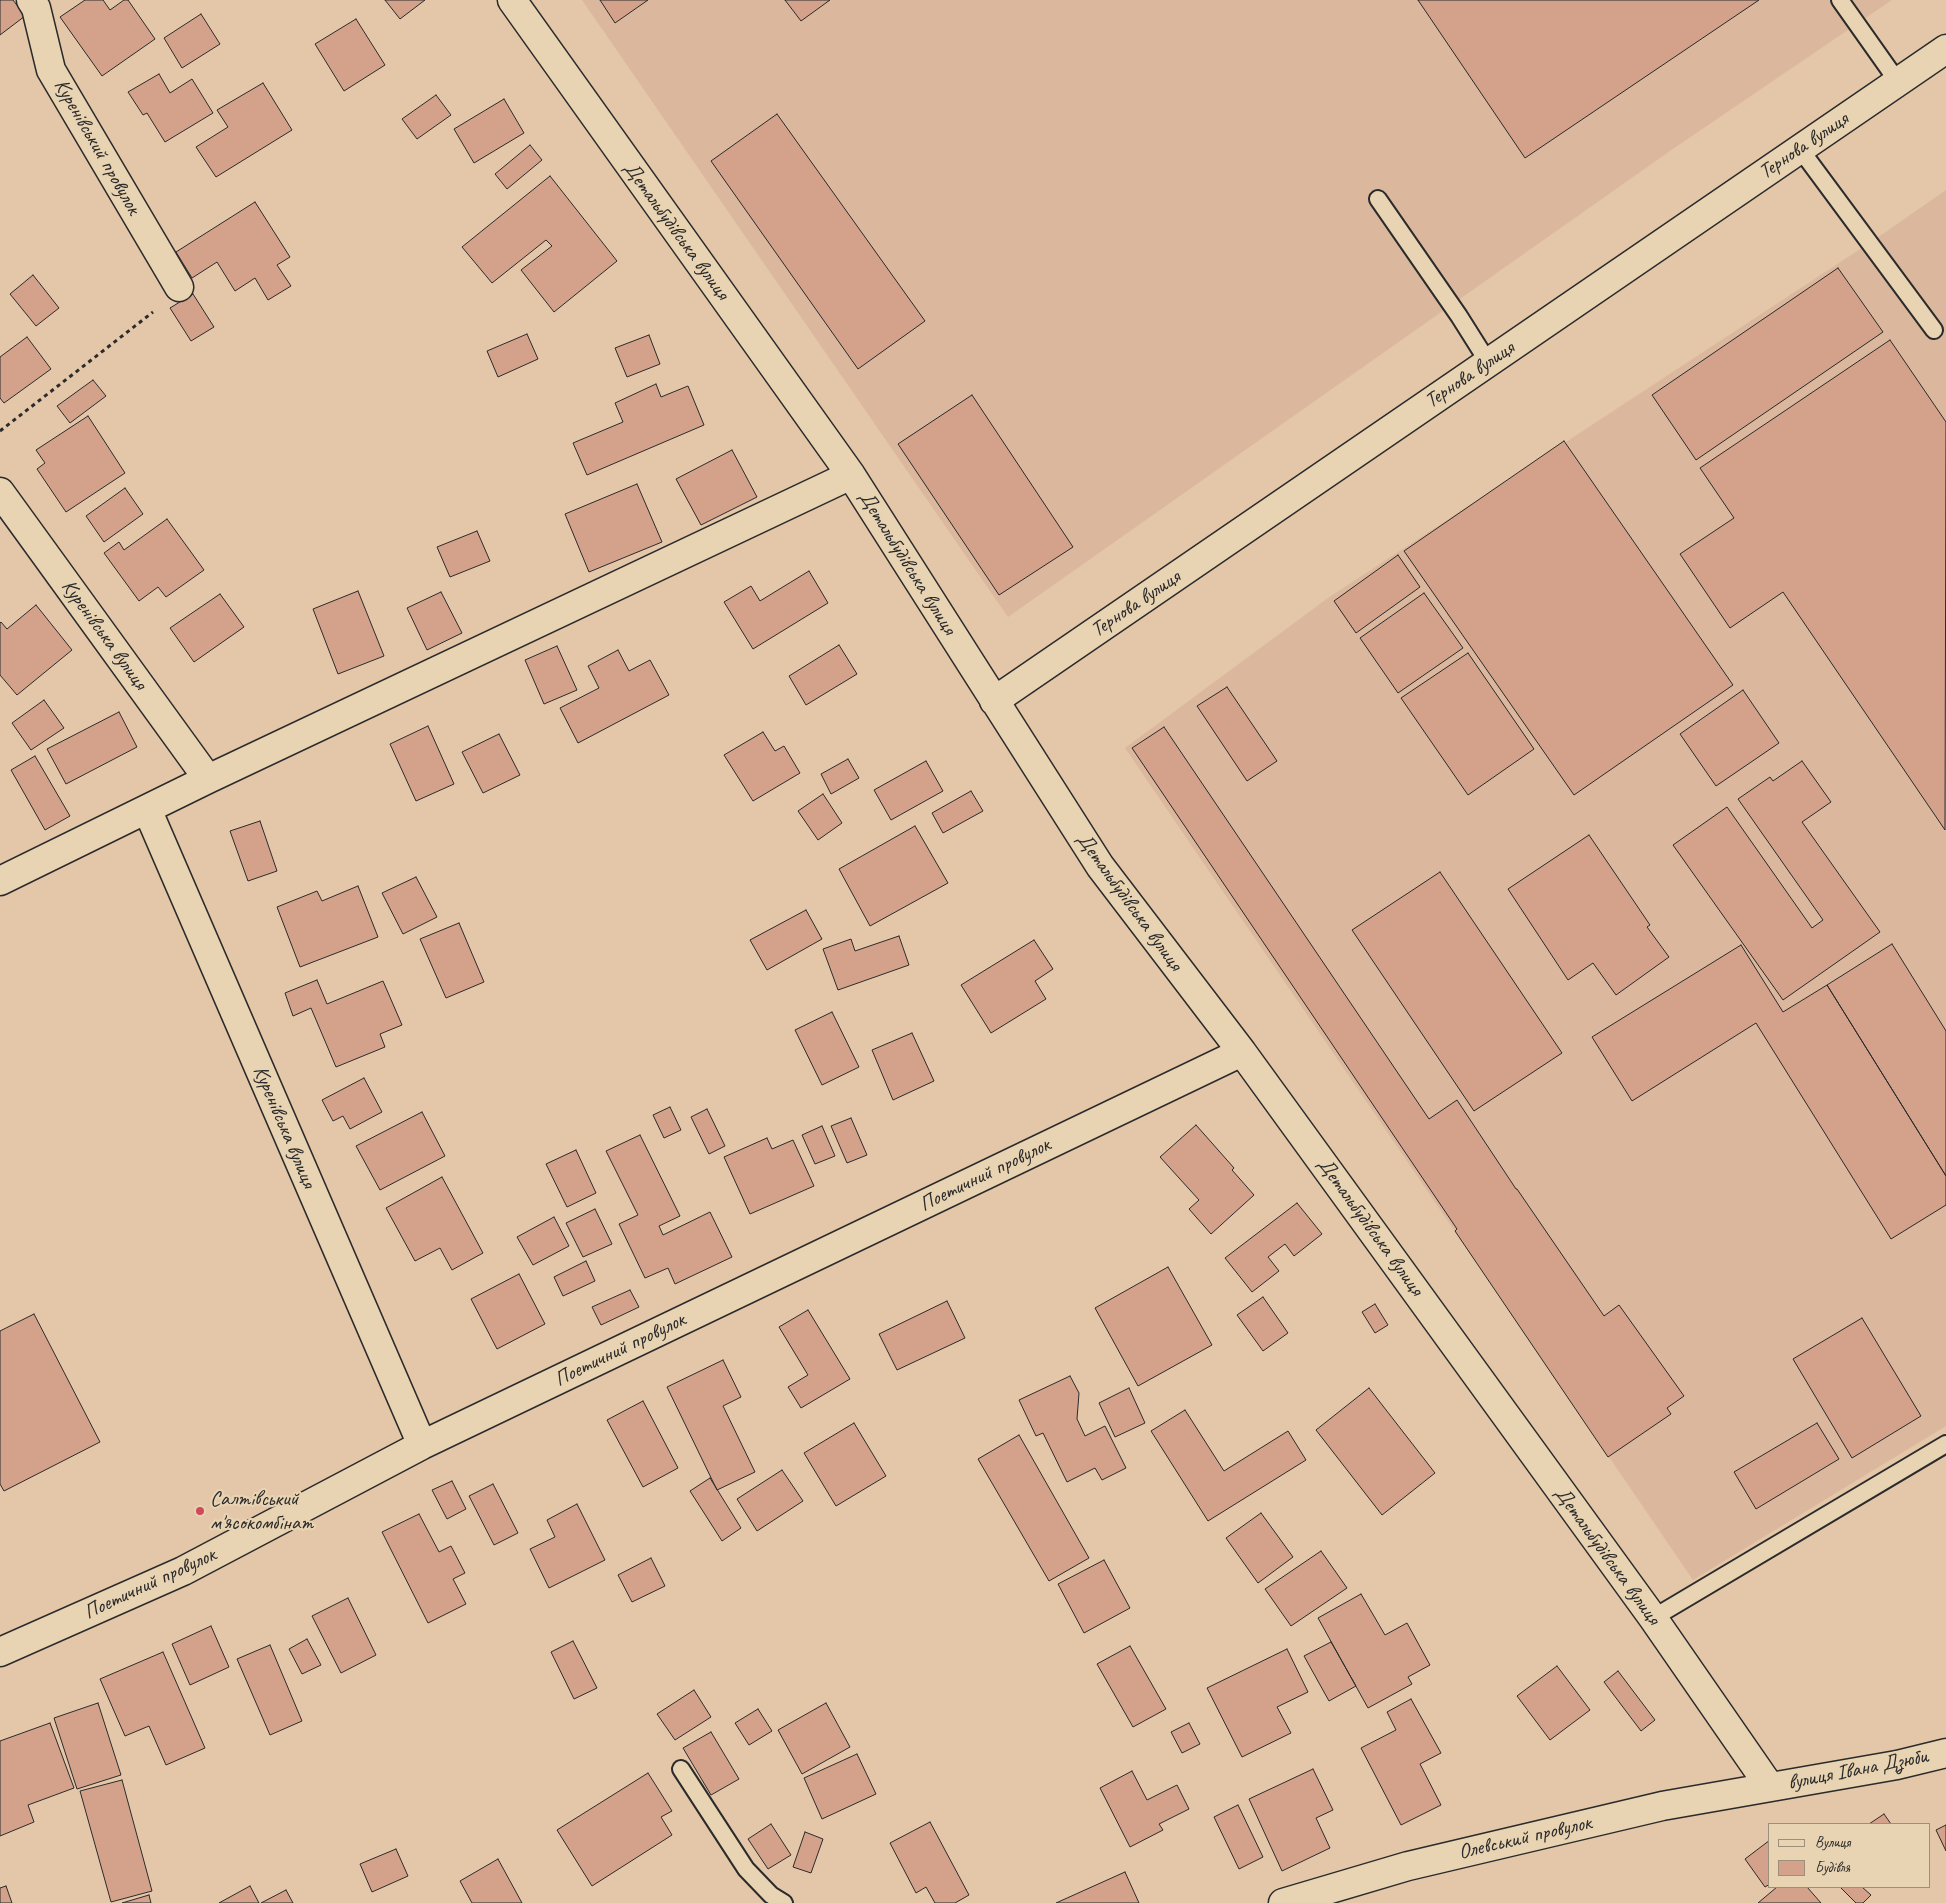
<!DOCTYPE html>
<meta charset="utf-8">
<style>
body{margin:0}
#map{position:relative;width:1946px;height:1903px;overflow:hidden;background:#e4c6a8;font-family:Caveat,sans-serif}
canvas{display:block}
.legend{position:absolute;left:1768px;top:1823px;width:162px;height:65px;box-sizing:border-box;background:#e8d3b2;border:1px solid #9c907c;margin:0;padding:6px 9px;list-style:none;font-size:15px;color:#2b2b2b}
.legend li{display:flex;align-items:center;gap:10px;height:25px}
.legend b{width:25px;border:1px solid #9c907c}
</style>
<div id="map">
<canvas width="1946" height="1903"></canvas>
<ul class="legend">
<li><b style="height:6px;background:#e8d3b2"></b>Вулиця</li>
<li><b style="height:14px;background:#d4a28b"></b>Будівля</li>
</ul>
</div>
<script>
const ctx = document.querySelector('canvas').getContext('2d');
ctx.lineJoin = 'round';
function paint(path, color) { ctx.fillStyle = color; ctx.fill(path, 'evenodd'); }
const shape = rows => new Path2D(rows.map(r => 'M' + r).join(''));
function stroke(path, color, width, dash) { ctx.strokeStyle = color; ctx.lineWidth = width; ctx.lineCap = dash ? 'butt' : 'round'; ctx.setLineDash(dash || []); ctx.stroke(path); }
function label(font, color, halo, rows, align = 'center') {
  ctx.font = font + ' Caveat,sans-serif'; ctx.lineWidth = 4.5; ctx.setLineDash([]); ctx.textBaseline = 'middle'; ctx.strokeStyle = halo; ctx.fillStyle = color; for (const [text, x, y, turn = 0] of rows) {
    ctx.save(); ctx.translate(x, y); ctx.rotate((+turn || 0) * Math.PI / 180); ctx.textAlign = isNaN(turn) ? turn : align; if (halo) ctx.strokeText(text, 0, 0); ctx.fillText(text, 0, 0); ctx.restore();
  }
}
const built = shape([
 [582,0,1892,0,1670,151,1008,617],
 [1946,190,1946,1426,1693,1580,1125,748,1328,598,1877,238]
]);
const building = shape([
 [0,0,13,0,25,16,0,35,0,0],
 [85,0,103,0,110,10,124,0,128,0,155,39,102,76,60,17,85,0],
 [385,0,425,0,400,19,385,0],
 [600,0,648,0,615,23,600,0],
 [785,0,830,0,801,21,785,0],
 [1418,0,1759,0,1525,158,1418,0],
 [201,14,220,44,182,68,164,38,201,14],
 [356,19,385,65,344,91,315,44,356,19],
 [159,74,170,93,192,79,213,113,165,142,147,113,143,115,128,92,159,74],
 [263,83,292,130,216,177,196,147,228,127,217,110,263,83],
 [436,95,451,115,417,139,402,119,436,95],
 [504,99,524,133,474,163,454,129,504,99],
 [777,114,925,321,858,369,711,161,777,114],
 [530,145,542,160,507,189,495,174,530,145],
 [550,176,617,261,554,312,521,270,552,246,546,240,492,283,462,247,550,176],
 [255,202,290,257,277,265,291,286,268,300,255,278,235,291,217,262,192,278,176,252,255,202],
 [1838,268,1883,332,1696,460,1652,395,1838,268],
 [33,275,59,308,36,326,10,294,33,275],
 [193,294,214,327,191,341,170,308,193,294],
 [527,334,538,359,498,377,487,351,527,334],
 [649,335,660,364,627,377,615,348,649,335],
 [27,337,51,369,4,403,0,398,0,357,27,337],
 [1890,340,1946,422,1945,830,1783,592,1730,628,1680,554,1734,518,1700,468,1890,340],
 [93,380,106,396,70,423,57,406,93,380],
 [656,384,661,397,688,386,704,425,587,475,573,443,623,422,615,403,656,384],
 [972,395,1073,547,999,595,898,444,972,395],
 [88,416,125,473,66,512,37,469,45,463,36,450,88,416],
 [1564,441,1733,685,1574,795,1404,551,1564,441],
 [732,450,757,497,701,525,676,479,732,450],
 [637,484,662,542,589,572,565,514,637,484],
 [125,488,143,514,104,542,86,516,125,488],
 [167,519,204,570,166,597,158,587,139,601,104,553,119,542,124,550,167,519],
 [477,531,490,561,450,577,437,547,477,531],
 [1398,555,1420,587,1356,633,1334,601,1398,555],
 [809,571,828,603,753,649,724,602,751,586,760,601,809,571],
 [358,591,384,656,338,674,313,609,358,591],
 [441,592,462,633,427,650,407,608,441,592],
 [1424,593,1463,648,1398,693,1360,638,1424,593],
 [220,594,244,627,194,662,170,628,220,594],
 [36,605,72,650,17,695,0,675,0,623,1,622,7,629,36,605],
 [839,645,857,674,806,705,789,676,839,645],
 [557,646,577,690,544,704,525,660,557,646],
 [618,650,629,671,650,660,669,695,578,743,560,708,599,688,588,666,618,650],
 [1468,653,1534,749,1468,795,1401,698,1468,653],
 [1227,687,1277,761,1247,781,1197,706,1227,687],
 [1743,690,1779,743,1716,786,1680,734,1743,690],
 [44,700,64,728,31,750,12,723,44,700],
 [119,712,137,747,66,784,47,749,119,712],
 [428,726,454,784,416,801,390,744,428,726],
 [1164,727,1429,1119,1457,1100,1516,1189,1517,1189,1604,1316,1619,1305,1684,1396,1667,1408,1671,1414,1608,1457,1455,1231,1457,1229,1132,748,1164,727],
 [763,732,775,751,784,746,800,773,753,801,724,755,763,732],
 [499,734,520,775,483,793,462,752,499,734],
 [35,756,70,816,45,830,11,770,35,756],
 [848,759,859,778,831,794,821,774,848,759],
 [926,761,943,791,891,820,874,790,926,761],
 [1802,761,1831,802,1802,822,1880,932,1783,1000,1673,845,1727,807,1812,928,1823,920,1738,799,1770,777,1773,781,1802,761],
 [971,791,983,811,943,833,932,813,971,791],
 [823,794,842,823,818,840,798,811,823,794],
 [260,821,277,871,248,881,230,831,260,821],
 [915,826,948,883,870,926,839,869,915,826],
 [1589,835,1650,925,1647,927,1669,957,1616,995,1593,963,1568,980,1508,889,1589,835],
 [1440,872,1562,1053,1474,1111,1352,930,1440,872],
 [416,877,437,917,403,934,382,893,416,877],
 [358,886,378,937,300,967,277,907,317,891,322,901,358,886],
 [806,910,822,939,767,970,750,940,806,910],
 [459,923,484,982,446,998,420,939,459,923],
 [899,936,909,965,838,990,823,949,851,939,855,951,899,936],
 [1034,940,1053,969,1035,981,1046,999,991,1033,961,985,1034,940],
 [1892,944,1946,1031,1946,1176,1827,985,1892,944],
 [1741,945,1783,1012,1827,985,1946,1176,1946,1205,1891,1239,1756,1023,1632,1101,1592,1037,1741,945],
 [317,980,327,1004,383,981,402,1025,380,1034,385,1047,336,1067,311,1008,293,1016,285,993,317,980],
 [832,1012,859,1067,822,1085,795,1030,832,1012],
 [912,1033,934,1081,893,1100,872,1050,912,1033],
 [364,1078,382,1112,350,1129,343,1116,333,1121,322,1100,364,1078],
 [670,1107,681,1130,664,1138,653,1115,670,1107],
 [707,1109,725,1146,709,1154,691,1117,707,1109],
 [422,1112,445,1156,380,1190,356,1146,422,1112],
 [851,1118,867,1155,847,1163,831,1126,851,1118],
 [1196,1125,1234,1168,1232,1170,1254,1195,1211,1234,1189,1209,1199,1200,1160,1157,1196,1125],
 [822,1126,835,1156,815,1164,802,1135,822,1126],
 [640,1135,680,1216,659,1226,663,1235,710,1212,732,1257,675,1284,668,1268,645,1278,619,1224,638,1215,606,1151,640,1135],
 [767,1138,772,1149,793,1140,814,1186,750,1214,724,1157,767,1138],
 [576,1150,596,1193,567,1207,546,1164,576,1150],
 [442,1177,483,1253,452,1270,440,1248,415,1261,386,1208,442,1177],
 [1297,1203,1322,1234,1294,1256,1285,1244,1268,1257,1279,1271,1252,1292,1225,1258,1297,1203],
 [595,1209,612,1244,583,1257,566,1223,595,1209],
 [554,1217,569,1246,533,1265,517,1237,554,1217],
 [586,1261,595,1281,563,1296,554,1277,586,1261],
 [1168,1267,1212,1345,1138,1386,1095,1308,1168,1267],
 [519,1274,545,1324,497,1349,471,1299,519,1274],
 [630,1290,639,1307,601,1325,592,1307,630,1290],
 [1263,1297,1288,1333,1263,1351,1237,1315,1263,1297],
 [947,1301,965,1338,897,1370,879,1334,947,1301],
 [1375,1304,1388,1325,1375,1333,1362,1312,1375,1304],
 [808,1310,850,1379,801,1408,788,1387,808,1375,779,1327,808,1310],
 [34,1314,100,1442,4,1491,0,1484,0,1331,34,1314],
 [1862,1318,1921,1416,1852,1458,1793,1359,1862,1318],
 [723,1360,741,1397,723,1406,755,1472,717,1490,667,1387,723,1360],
 [1070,1376,1079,1393,1077,1419,1085,1436,1105,1426,1126,1468,1102,1480,1095,1468,1067,1482,1043,1433,1036,1436,1019,1400,1070,1376],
 [1129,1388,1145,1423,1115,1437,1099,1403,1129,1388],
 [1369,1388,1435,1473,1382,1515,1316,1430,1369,1388],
 [643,1401,678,1468,643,1487,607,1420,643,1401],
 [1185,1410,1224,1471,1288,1431,1306,1460,1208,1521,1151,1431,1185,1410],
 [854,1423,886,1476,836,1506,804,1453,854,1423],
 [1817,1423,1839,1459,1756,1509,1734,1472,1817,1423],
 [1019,1435,1089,1558,1049,1581,978,1459,1019,1435],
 [782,1470,803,1501,757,1531,737,1499,782,1470],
 [710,1478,741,1528,722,1541,690,1491,710,1478],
 [452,1481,466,1509,447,1519,432,1490,452,1481],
 [493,1484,518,1533,494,1545,469,1496,493,1484],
 [577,1504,605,1560,549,1588,530,1549,555,1537,547,1520,577,1504],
 [1261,1513,1293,1557,1258,1583,1226,1538,1261,1513],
 [419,1514,439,1552,451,1546,465,1573,453,1579,466,1604,428,1623,382,1532,419,1514],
 [1321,1551,1347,1588,1291,1626,1265,1589,1321,1551],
 [651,1558,665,1586,632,1602,618,1575,651,1558],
 [1104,1560,1130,1608,1084,1633,1058,1584,1104,1560],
 [1361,1594,1385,1635,1407,1623,1430,1665,1408,1677,1412,1684,1368,1708,1318,1618,1361,1594],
 [348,1598,376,1655,341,1673,312,1616,348,1598],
 [211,1626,229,1667,190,1685,172,1644,211,1626],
 [307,1639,321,1665,302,1674,289,1649,307,1639],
 [573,1641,597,1688,574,1699,551,1652,573,1641],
 [1331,1642,1356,1686,1329,1701,1304,1656,1331,1642],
 [270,1645,302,1721,270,1735,237,1659,270,1645],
 [1130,1646,1166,1709,1133,1727,1097,1664,1130,1646],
 [1287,1649,1308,1692,1277,1707,1291,1733,1242,1757,1207,1688,1287,1649],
 [163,1652,205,1748,166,1765,149,1726,125,1736,100,1679,163,1652],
 [1557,1666,1590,1710,1550,1740,1517,1696,1557,1666],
 [1618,1671,1655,1720,1641,1731,1604,1682,1618,1671],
 [694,1690,711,1717,675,1740,657,1714,694,1690],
 [1411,1699,1441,1753,1420,1764,1441,1805,1401,1825,1361,1748,1396,1730,1387,1712,1411,1699],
 [98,1703,121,1775,77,1789,54,1718,98,1703],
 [826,1703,850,1747,802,1774,778,1730,826,1703],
 [758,1709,772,1731,749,1745,735,1723,758,1709],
 [50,1723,74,1788,28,1805,34,1822,0,1836,0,1741,50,1723],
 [1189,1723,1200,1744,1182,1753,1171,1732,1189,1723],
 [711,1732,739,1779,711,1795,683,1748,711,1732],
 [857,1754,876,1794,822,1819,804,1778,857,1754],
 [1313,1769,1333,1810,1316,1818,1330,1848,1282,1871,1249,1799,1313,1769],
 [1132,1771,1147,1800,1177,1785,1189,1809,1159,1824,1163,1830,1130,1847,1100,1788,1132,1771],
 [648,1773,672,1811,661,1817,672,1835,592,1886,557,1830,648,1773],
 [122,1780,152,1891,111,1902,80,1791,122,1780],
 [1238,1805,1263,1857,1239,1869,1214,1817,1238,1805],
 [1884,1814,1891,1824,1869,1824,1884,1814],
 [930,1822,969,1895,955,1903,935,1903,926,1887,916,1893,890,1843,930,1822],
 [771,1824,791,1855,768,1869,748,1839,771,1824],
 [1946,1825,1946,1851,1936,1830,1946,1825],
 [805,1832,823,1839,811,1873,793,1867,805,1832],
 [1770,1840,1770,1884,1765,1887,1745,1859,1770,1840],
 [396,1849,408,1876,372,1892,360,1864,396,1849],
 [498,1859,522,1903,472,1903,460,1881,498,1859],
 [1125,1872,1139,1903,1056,1903,1125,1872],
 [6,1886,12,1903,0,1903,0,1888,6,1886],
 [250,1886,259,1903,219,1903,250,1886],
 [1777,1887,1807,1887,1821,1903,1758,1903,1777,1887],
 [1840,1887,1862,1887,1871,1895,1863,1903,1856,1903,1840,1887],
 [286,1890,293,1903,261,1903,286,1890],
 [149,1895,151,1903,122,1903,149,1895]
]);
const path = shape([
 [0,431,153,312]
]);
const lane = shape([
 [1840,0,1898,82],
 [1800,149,1934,330],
 [1378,199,1459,316,1488,362],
 [1653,1618,1946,1444],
 [681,1769,746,1869,771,1895,784,1903]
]);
const street = shape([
 [31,0,36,8,51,70,179,287],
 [512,0,851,475,1100,866,1242,1052,1653,1618,1770,1787],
 [0,492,208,779],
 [994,701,1946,49],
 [147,809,422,1445],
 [0,881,208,779,851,475],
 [0,1652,183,1571,422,1445,1242,1052],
 [1283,1903,1408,1866,1662,1806,1897,1765,1946,1753]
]);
const markers = [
 [200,1511,5,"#d1495b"]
];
const streetNames = [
 ["Тернова вулиця",1804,146,-34],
 ["Куренівський провулок",97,147,60],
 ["Детальбудівська вулиця",676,231,54],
 ["Тернова вулиця",1470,375,-34],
 ["Детальбудівська вулиця",907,563,58],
 ["Тернова вулиця",1136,604,-34],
 ["Куренівська вулиця",104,635,54],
 ["Детальбудівська вулиця",1129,902,54],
 ["Куренівська вулиця",284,1127,67],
 ["Поетичний провулок",985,1175,-26],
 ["Детальбудівська вулиця",1370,1227,54],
 ["Поетичний провулок",620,1350,-26],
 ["Детальбудівська вулиця",1607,1556,54],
 ["Поетичний провулок",150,1584,-25],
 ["вулиця Івана Дзюби",1858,1770,-11],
 ["Олевський провулок",1525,1838,-13]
];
const poiNames = [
 ["Салтівський",210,1499],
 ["м'ясокомбінат",210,1523]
];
paint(built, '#dbb89d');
paint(building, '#d4a28b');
stroke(building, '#2b2b2b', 1);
stroke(lane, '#2b2b2b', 20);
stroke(street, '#2b2b2b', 31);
stroke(path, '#2b2b2b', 3, [4, 4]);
stroke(lane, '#e8d3b2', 16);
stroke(street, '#e8d3b2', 28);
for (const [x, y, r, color] of markers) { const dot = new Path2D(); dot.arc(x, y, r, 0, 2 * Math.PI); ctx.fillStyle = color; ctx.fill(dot); stroke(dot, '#e8d3b2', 2); }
label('21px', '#2b2b2b', '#e8d3b2', streetNames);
label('21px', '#2b2b2b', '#e8d3b2', poiNames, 'left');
</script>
